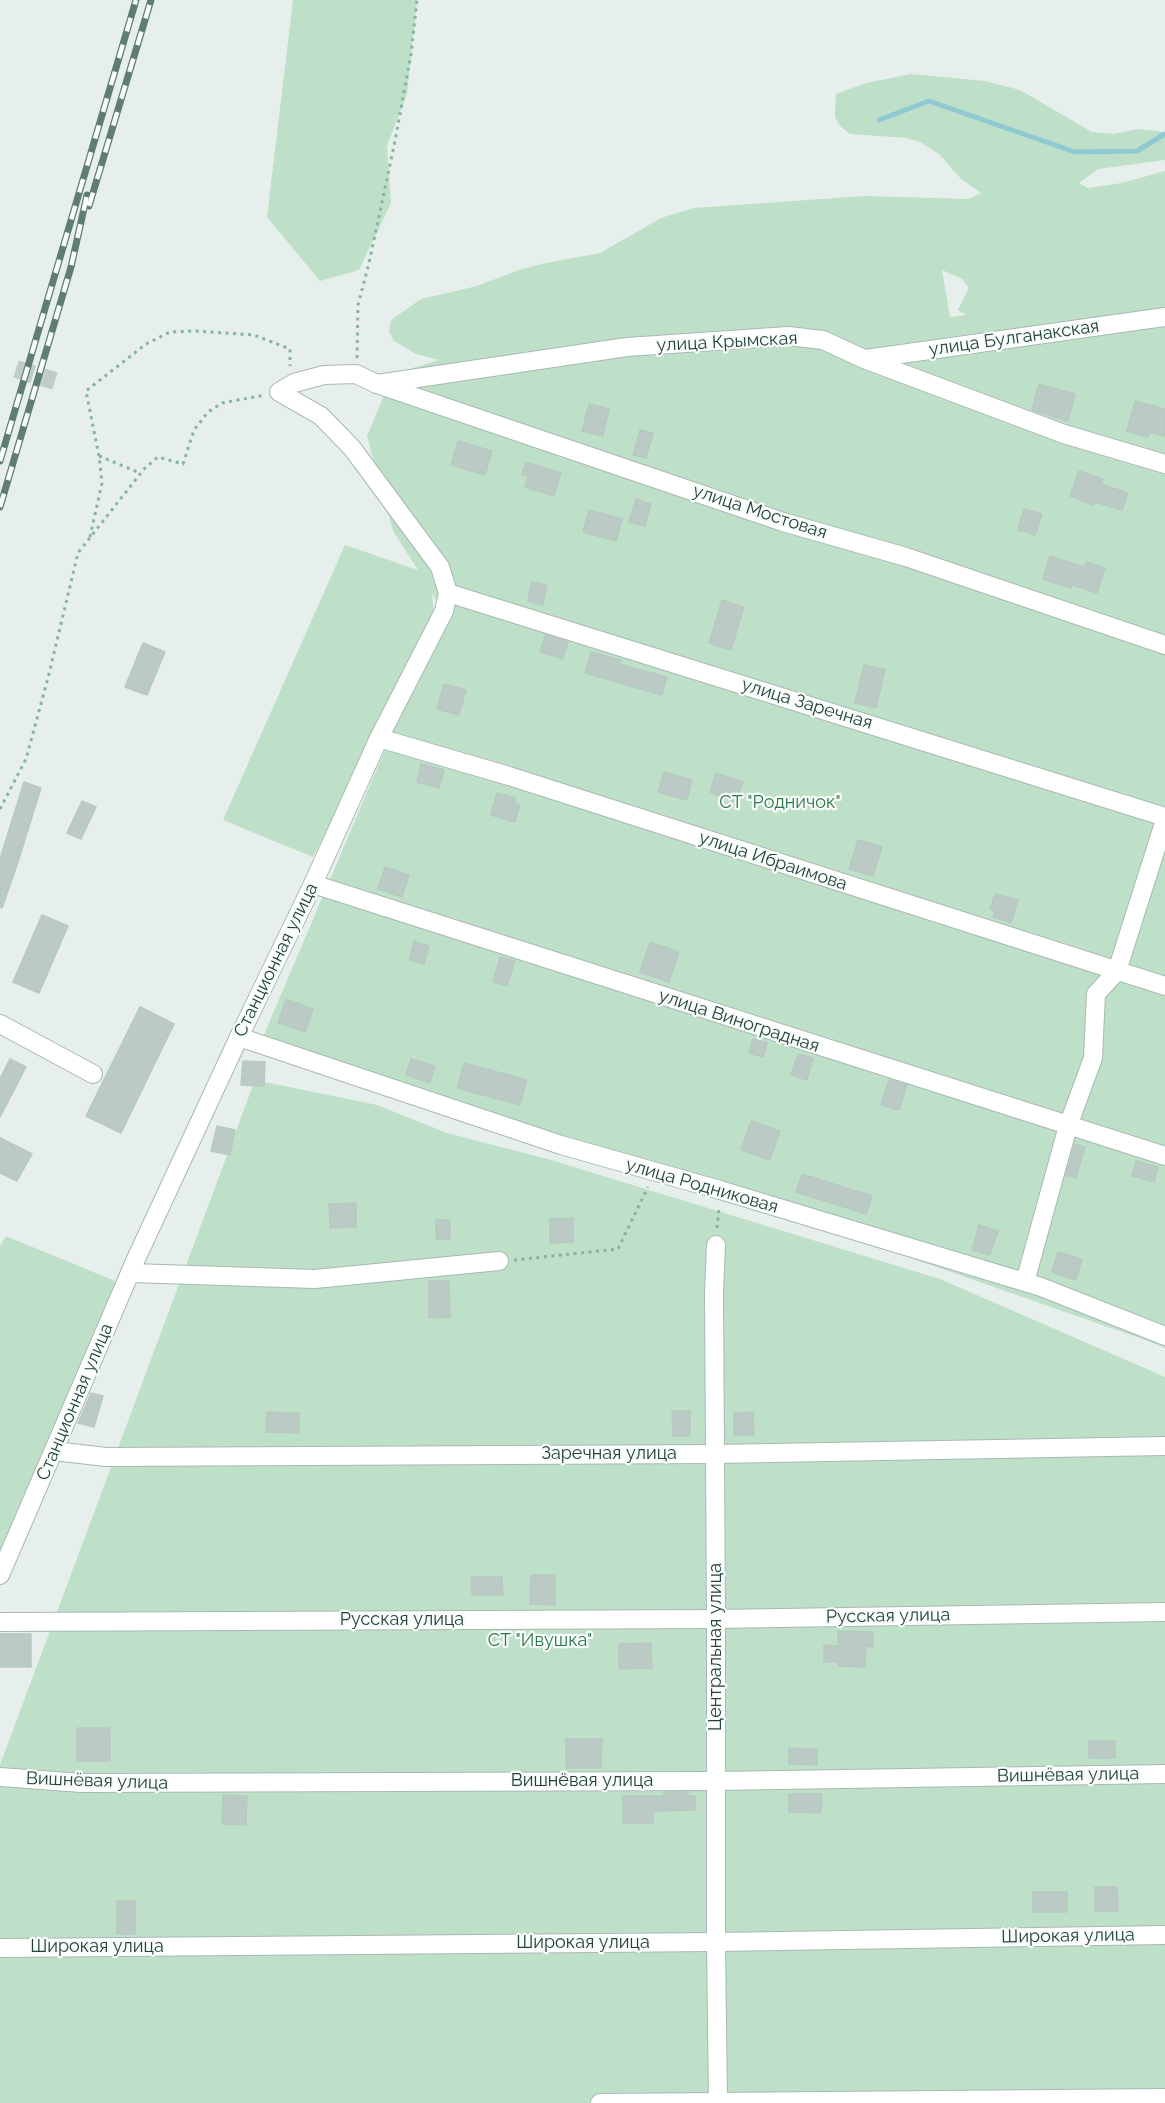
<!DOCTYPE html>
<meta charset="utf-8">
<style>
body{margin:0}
canvas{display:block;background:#e6efeb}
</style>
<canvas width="1165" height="2103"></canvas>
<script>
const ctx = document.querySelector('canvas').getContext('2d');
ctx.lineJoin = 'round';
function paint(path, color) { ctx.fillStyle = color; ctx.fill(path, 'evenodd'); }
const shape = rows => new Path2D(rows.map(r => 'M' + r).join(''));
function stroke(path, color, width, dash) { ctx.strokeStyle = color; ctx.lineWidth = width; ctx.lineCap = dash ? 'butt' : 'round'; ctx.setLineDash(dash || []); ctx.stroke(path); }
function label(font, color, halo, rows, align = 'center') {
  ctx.font = font + ' Raleway,sans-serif'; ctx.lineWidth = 4.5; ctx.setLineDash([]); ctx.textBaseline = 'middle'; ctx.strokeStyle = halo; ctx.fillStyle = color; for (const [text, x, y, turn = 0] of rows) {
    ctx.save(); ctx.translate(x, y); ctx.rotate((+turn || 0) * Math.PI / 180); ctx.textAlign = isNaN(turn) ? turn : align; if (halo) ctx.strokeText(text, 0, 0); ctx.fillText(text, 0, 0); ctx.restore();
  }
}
const green = shape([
 [293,0,417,0,407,94,387,146,391,203,359,270,320,281,267,217],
 [911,74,985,81,1020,90,1092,132,1113,134,1138,129,1165,132,1165,160,1098,169,1079,183,1088,188,1122,183,1165,171,1165,1348,1148,1341,754,1203,263,1037,444,611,432,594,435,626,313,857,223,820,345,545,418,570,393,531,367,436,393,374,439,360,416,354,394,341,389,332,391,320,421,299,477,286,522,269,546,263,600,253,661,218,694,208,864,196,969,199,981,193,961,179,939,154,920,142,907,138,850,134,840,126,835,117,836,94,866,83],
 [942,270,962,279,969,288,958,310,966,315,950,317],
 [255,1080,377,1105,447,1133,551,1160,940,1279,1165,1377,1165,2103,0,2103,0,1765],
 [6,1236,120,1283,0,1562,0,1246]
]);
const stream = shape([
 [879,120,929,101,1075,152,1137,151,1165,134]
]);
const building = shape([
 [1039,384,1075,394,1068,421,1032,410,1039,384],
 [1135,401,1165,409,1165,436,1150,432,1148,437,1127,431,1135,401],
 [589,404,609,409,603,436,582,431,589,404],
 [640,430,653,433,646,458,633,455,640,430],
 [458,441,492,451,485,475,451,465,458,441],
 [526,462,561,473,554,496,525,487,528,476,522,474,526,462],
 [1079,471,1103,479,1101,484,1128,493,1122,510,1095,502,1094,505,1070,496,1079,471],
 [636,499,651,504,645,526,629,522,636,499],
 [1024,509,1042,514,1035,535,1018,530,1024,509],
 [589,510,622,519,616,541,583,532,589,510],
 [1050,556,1084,567,1086,562,1105,568,1097,593,1072,585,1071,588,1043,579,1050,556],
 [532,582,547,585,543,605,528,601,532,582],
 [722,600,744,607,731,650,709,643,722,600],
 [545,635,568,642,563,659,540,652,545,635],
 [143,643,165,652,147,695,125,687,143,643],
 [591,652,621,660,619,664,667,677,662,695,585,673,591,652],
 [864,665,885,670,876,708,855,703,864,665],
 [444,684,466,690,459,715,437,709,444,684],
 [421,764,444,770,439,788,417,782,421,764],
 [664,772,692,780,687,800,658,792,664,772],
 [716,773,743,782,736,802,710,792,716,773],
 [24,782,41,788,17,865,2,908,0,907,0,859,24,782],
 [497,793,516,798,514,803,520,805,515,822,491,815,497,793],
 [82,801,96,807,81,839,67,833,82,801],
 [858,840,882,847,873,876,849,869,858,840],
 [385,867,409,875,402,897,378,889,385,867],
 [995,894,1018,900,1011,923,993,917,995,911,990,909,995,894],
 [42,915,68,926,39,993,13,982,42,915],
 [414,941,429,946,424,964,409,960,414,941],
 [650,942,679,952,669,982,640,972,650,942],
 [500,957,515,961,507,986,493,982,500,957],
 [286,999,313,1009,305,1032,278,1023,286,999],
 [140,1007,174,1024,121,1133,86,1116,140,1007],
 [753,1039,767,1043,763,1057,749,1053,753,1039],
 [798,1054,813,1058,807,1080,791,1075,798,1054],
 [10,1059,26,1067,0,1117,0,1079,10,1059],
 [411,1059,435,1066,430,1083,406,1075,411,1059],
 [243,1061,265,1062,264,1086,241,1085,243,1061],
 [464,1063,527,1080,520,1105,457,1088,464,1063],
 [889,1080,907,1085,899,1110,881,1105,889,1080],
 [751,1121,780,1131,770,1160,741,1150,751,1121],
 [217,1126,235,1130,230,1155,211,1151,217,1126],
 [0,1138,32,1154,17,1181,0,1173,0,1138],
 [1075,1144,1085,1147,1076,1178,1066,1175,1075,1144],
 [1136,1161,1158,1167,1154,1182,1132,1176,1136,1161],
 [802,1174,872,1196,866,1214,796,1192,802,1174],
 [356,1203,356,1227,330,1228,329,1204,356,1203],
 [573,1218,573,1242,550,1243,550,1219,573,1218],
 [436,1220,450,1220,450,1239,436,1239,436,1220],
 [979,1225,998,1231,990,1255,972,1250,979,1225],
 [1058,1252,1082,1259,1076,1280,1052,1272,1058,1252],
 [429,1281,449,1281,450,1317,429,1318,429,1281],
 [91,1393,103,1396,94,1427,78,1423,91,1393],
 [672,1411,690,1411,690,1436,673,1436,672,1411],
 [267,1412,299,1413,299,1433,266,1432,267,1412],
 [753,1412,754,1435,734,1435,734,1413,753,1412],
 [531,1575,555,1575,555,1605,530,1604,531,1575],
 [471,1577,502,1577,503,1595,472,1595,471,1577],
 [838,1631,873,1632,873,1647,866,1646,865,1667,838,1666,838,1662,824,1662,824,1645,838,1646,838,1631],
 [0,1634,31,1634,31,1667,0,1667,0,1634],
 [651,1643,652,1668,619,1669,619,1644,651,1643],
 [77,1728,110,1728,110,1761,77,1761,77,1728],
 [566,1739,602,1739,601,1768,566,1768,566,1739],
 [1089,1741,1115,1741,1115,1758,1089,1758,1089,1741],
 [789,1748,817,1749,817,1765,789,1764,789,1748],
 [664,1792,688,1792,688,1796,695,1796,695,1810,653,1811,653,1823,623,1823,623,1796,664,1796,664,1792],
 [789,1794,822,1794,821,1813,789,1812,789,1794],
 [223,1795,247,1796,246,1825,222,1824,223,1795],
 [1095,1887,1117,1887,1118,1911,1095,1911,1095,1887],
 [1033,1892,1067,1892,1067,1912,1033,1912,1033,1892],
 [117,1901,135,1901,135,1934,117,1934,117,1901]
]);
const minorTunnel = shape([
 [16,369,55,381]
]);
const path = shape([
 [357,358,358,305,369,263,395,141,411,54,417,0],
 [99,456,140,473],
 [90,537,102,483,99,456,86,391,146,344,170,332,194,331,254,335,290,349,290,366],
 [0,809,26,759,48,678,78,553,144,469,158,457,183,464,194,430,208,412,222,403,265,395],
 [717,1228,719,1208],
 [514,1260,618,1249,648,1187]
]);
const minor = shape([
 [866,359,1165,317],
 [377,384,627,347,788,336,823,340,864,359,1064,434,1165,464],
 [448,593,1165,817],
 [379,738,509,776,1165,986],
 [313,884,1165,1156],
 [0,1024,93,1074],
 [720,1190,1041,1287,1165,1336],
 [131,1273,315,1279,499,1261],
 [1025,1282,1068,1126,1093,1058,1096,994,1117,971,1165,820],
 [54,1451,106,1457,715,1454,1165,1446],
 [0,1575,136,1259,239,1037],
 [0,1622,716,1619,1165,1612],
 [0,1777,82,1783,715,1781,1165,1774],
 [0,1948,716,1942,1165,1935],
 [600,2103,1165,2098]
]);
const tertiary = shape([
 [720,1190,561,1145,239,1037,313,884,379,738,444,611,448,593,440,567,352,448,321,416,279,392,294,383,324,375,356,374,377,384,783,522,906,557,1165,645],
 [716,1245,714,1293,716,1619,716,1942,718,2103]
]);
const rail = shape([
 [89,206,151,0],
 [0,461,136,0],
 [0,507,71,267,87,195]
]);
const streetNames = [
 ["улица Булганакская",1014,338,-8],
 ["улица Крымская",727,342,-3],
 ["улица Мостовая",760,512,18],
 ["улица Заречная",807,704,17],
 ["улица Ибраимова",773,861,18],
 ["Станционная улица",276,960,-64],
 ["улица Виноградная",739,1021,18],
 ["улица Родниковая",702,1186,16],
 ["Станционная улица",75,1402,-67],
 ["Заречная улица",609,1454],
 ["Русская улица",888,1616,-1],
 ["Русская улица",402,1620],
 ["Центральная улица",716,1647,-90],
 ["Вишнёвая улица",1068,1775,-1],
 ["Вишнёвая улица",97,1781,2],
 ["Вишнёвая улица",582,1781],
 ["Широкая улица",1068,1936,-1],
 ["Широкая улица",583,1943],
 ["Широкая улица",97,1947]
];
const parkNames = [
 ["СТ \"Родничок\"",780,803],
 ["СТ \"Ивушка\"",540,1641]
];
paint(green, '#bfe0c8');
stroke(stream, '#8ec9d4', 5);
paint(building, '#bbcac4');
stroke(building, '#b8c9c2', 1.5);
stroke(minorTunnel, '#bfccc8', 18, [18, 9]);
stroke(minor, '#a8b8b2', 20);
stroke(tertiary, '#a8b8b2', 20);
stroke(path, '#86b3a5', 3, [3, 4.5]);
stroke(minor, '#fff', 18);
stroke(tertiary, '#fff', 18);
stroke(rail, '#5f7d75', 7);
stroke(rail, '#f7fbf9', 4.5, [14]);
label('18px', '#24423a', '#f7fbf9', streetNames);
label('18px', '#2d7a4b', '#f7fbf9', parkNames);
</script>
